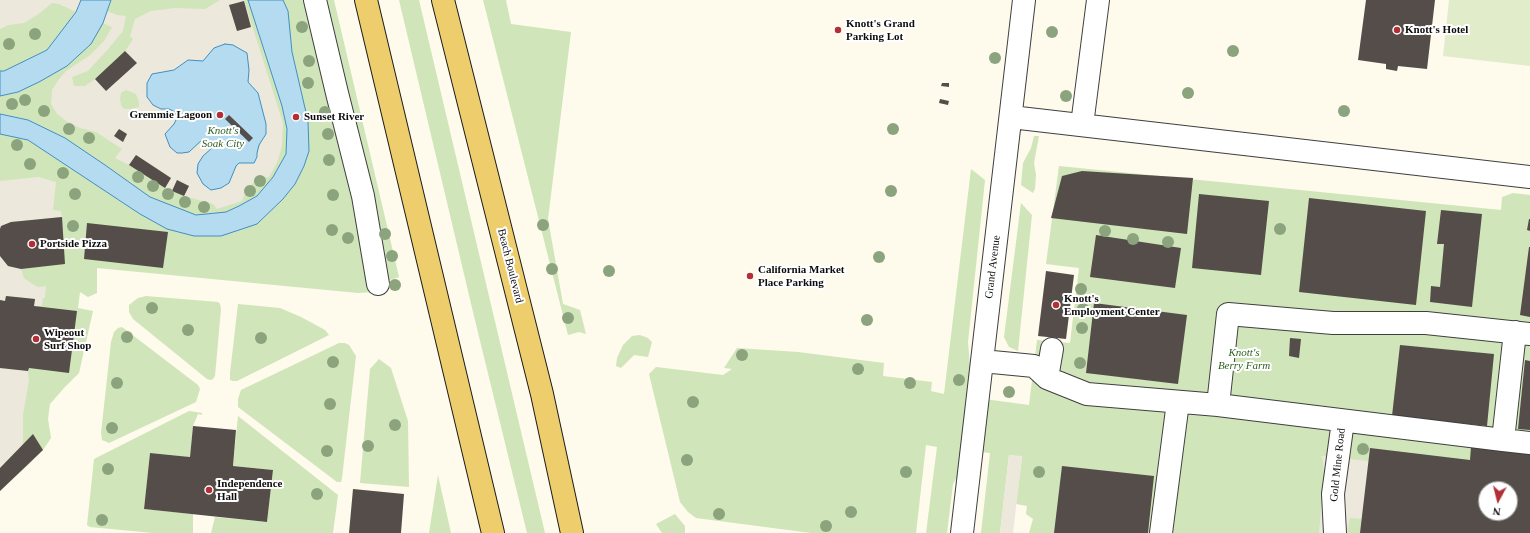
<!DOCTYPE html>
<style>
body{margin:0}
#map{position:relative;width:1530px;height:533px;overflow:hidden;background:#fefaec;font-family:"Times New Roman",serif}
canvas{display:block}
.north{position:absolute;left:1478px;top:481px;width:40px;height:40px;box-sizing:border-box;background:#fff;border:1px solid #9e9e9e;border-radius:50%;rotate:187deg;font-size:11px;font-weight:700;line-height:16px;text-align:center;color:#0c0c0c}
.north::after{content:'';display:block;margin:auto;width:14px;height:18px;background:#b12f35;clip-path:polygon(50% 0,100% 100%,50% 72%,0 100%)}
</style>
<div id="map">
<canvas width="1530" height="533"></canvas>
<div class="north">N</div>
</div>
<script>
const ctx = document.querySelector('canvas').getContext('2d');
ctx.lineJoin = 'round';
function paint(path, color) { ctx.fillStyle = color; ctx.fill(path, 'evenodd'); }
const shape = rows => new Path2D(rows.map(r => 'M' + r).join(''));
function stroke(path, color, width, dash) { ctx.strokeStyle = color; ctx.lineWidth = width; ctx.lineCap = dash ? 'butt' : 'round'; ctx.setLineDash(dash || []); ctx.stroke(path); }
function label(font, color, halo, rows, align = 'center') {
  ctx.font = font + ' "Times New Roman",serif'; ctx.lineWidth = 4; ctx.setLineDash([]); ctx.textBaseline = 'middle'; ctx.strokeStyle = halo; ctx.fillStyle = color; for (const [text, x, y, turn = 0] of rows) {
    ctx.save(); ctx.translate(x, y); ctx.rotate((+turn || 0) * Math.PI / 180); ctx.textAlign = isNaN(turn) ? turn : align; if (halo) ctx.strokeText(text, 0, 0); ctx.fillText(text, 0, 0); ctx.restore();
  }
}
const green = shape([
 [0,0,334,0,399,277,378,284,373,292,358,293,97,268,97,293,88,297,80,292,78,308,93,311,79,373,64,388,50,404,48,419,51,438,43,450,27,466,0,491],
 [399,0,419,0,545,533,527,533,473,312],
 [483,0,506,0,511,24,571,32,548,219,563,304,580,310,586,334,579,332,568,335],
 [1034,136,1039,136,1034,163,1036,175,1035,189,1033,193,1021,185,1023,163,1031,148],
 [1059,166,1501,210,1502,197,1513,193,1530,195,1530,533,1029,533,1033,519,1026,514,1027,506,1016,504,1022,457,1009,455,1000,533,981,533,990,453,963,450,960,472,953,484,947,533,926,533,937,447,926,445,916,533,811,533,696,518,688,512,680,502,649,374,656,367,723,375,732,369,724,368,737,348,798,352,884,363,883,376,932,382,931,391,944,394,971,169,985,180,968,342,970,366,969,397,1029,405,1037,340,1070,343,1079,268,1046,264],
 [1486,489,1510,489,1510,513,1486,513],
 [1021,203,1032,215,1018,351,1009,347,1004,337],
 [146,296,218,302,220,304,221,309,215,376,213,379,210,380,207,379,133,319,129,312,129,305,138,298],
 [238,304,280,308,301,317,325,330,329,335,237,381,233,381,230,380,230,373],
 [122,327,198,385,200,389,196,402,109,443,102,440,101,433,111,342,114,332,118,328],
 [640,335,648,338,652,342,648,357,634,355,621,368,616,366,617,358,623,345,632,336],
 [339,343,345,343,349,345,356,356,342,478,341,482,337,482,238,407,238,399,241,390],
 [379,359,391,368,408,421,409,487,360,483,370,369],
 [189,411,202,413,202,415,198,414,193,426,190,457,150,453,144,509,193,514,193,533,153,533,90,527,87,525,94,459],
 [238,416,338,495,333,533,211,533,215,517,267,522,273,470,233,466],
 [438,475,451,533,429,533],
 [675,514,685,526,685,533,662,533,656,524]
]);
const pitch = shape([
 [1449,0,1530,0,1530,66,1443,56]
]);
const plaza = shape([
 [0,0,80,0,117,15,126,16,123,31,110,47,88,71,72,77,74,86,85,86,95,79,106,91,137,63,125,51,133,39,130,36,135,19,151,11,175,8,205,9,220,0,244,0,283,123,282,146,277,163,269,177,255,177,253,183,245,193,242,201,217,209,213,204,184,196,189,186,177,180,172,191,165,188,171,178,136,155,129,165,115,158,122,149,96,132,80,128,66,121,57,114,51,104,52,90,59,79,66,71,90,55,104,41,112,27,76,12,59,4,52,3,40,13,24,23,9,25,0,29],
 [244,2,251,27,237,31,229,5],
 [233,45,247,53,249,70,248,82,250,86,255,89,262,139,254,163,239,163,234,171,203,156,213,147,212,143,207,139,203,139,194,148,174,124,177,118,175,112,169,109,164,72,174,70,188,60,203,61,214,48],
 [126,90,136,94,139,102,139,107,131,109,124,109,121,105,120,99,121,93],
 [119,129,127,134,123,142,114,136],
 [39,177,56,182,53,210,61,211,62,217,11,222,2,226,0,229,0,181],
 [0,256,8,266,21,269,24,278,31,283,38,287,46,286,45,298,43,298,42,306,34,306,35,299,6,296,5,301,0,300],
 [0,368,28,371,29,380,23,415,23,445,0,468],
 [1009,455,1022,456,1013,533,1000,533],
 [1321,456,1369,461,1362,519,1350,518,1347,533,1319,533,1324,476,1323,460]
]);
const water = shape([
 [81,0,111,0,103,23,91,44,67,66,39,82,18,92,0,96,0,71,4,71,47,50,76,12,81,0],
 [248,0,283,0,288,11,292,52,308,121,309,151,304,166,295,184,283,199,257,224,221,236,194,236,167,229,140,214,28,140,0,134,0,114,28,120,65,138,105,165,150,197,196,215,226,212,239,206,257,196,273,177,286,154,287,129,282,106,248,0],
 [225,44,233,45,247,53,249,70,248,82,258,93,266,124,266,134,259,145,257,153,257,157,254,163,239,163,236,166,229,183,221,188,211,190,203,184,197,173,198,164,203,156,213,147,212,143,207,139,203,139,189,152,182,153,177,153,170,147,165,134,174,124,177,118,175,112,169,109,161,109,153,105,147,97,147,83,152,74,174,70,188,60,203,61,214,48,225,44]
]);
const building = shape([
 [1366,0,1435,0,1427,69,1398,66,1397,71,1386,69,1386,64,1358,60],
 [244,1,251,27,237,31,229,5],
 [125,51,137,63,106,91,95,79],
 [942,83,949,83,949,87,941,86],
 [940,99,949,101,948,105,939,103],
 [229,115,253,138,249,142,225,119],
 [119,129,127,134,123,142,114,136],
 [136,155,171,178,165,188,129,165],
 [1082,171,1193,178,1187,234,1051,218,1062,176],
 [177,180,189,186,184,196,172,191],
 [1199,194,1269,201,1261,275,1192,268],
 [1309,198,1426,211,1416,305,1299,292],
 [1441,210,1482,214,1472,307,1430,302,1431,286,1440,287,1444,244,1437,244],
 [62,217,65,264,21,269,8,266,0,256,0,229,1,226,11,222],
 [1529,219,1530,219,1530,231,1527,230],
 [87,223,168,232,163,268,84,259],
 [1096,235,1181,248,1175,288,1090,277],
 [1529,247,1530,247,1530,317,1520,315],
 [1046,271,1074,275,1066,339,1038,336],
 [6,296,35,299,34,306,77,311,69,373,29,368,28,371,0,368,0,300,5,301],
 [1094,303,1187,315,1178,384,1086,373],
 [1290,338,1301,339,1299,358,1289,356],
 [1400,345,1494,354,1487,426,1392,416],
 [1525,360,1530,361,1530,430,1518,429],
 [193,426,236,430,233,466,273,470,267,522,144,509,150,453,190,457],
 [33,434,43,450,0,491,0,468],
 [1471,447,1530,454,1530,533,1360,533,1370,448,1470,460],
 [1486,489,1510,489,1510,513,1486,513],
 [1062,466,1154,476,1148,533,1054,533],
 [353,489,404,494,401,533,349,533]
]);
const minor = shape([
 [315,0,337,93,363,196,378,284],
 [1011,117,1530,177],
 [1082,125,1098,0],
 [1515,332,1503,440,1530,443],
 [982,361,1034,366,1047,378,1087,394,1218,405],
 [1047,378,1052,349],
 [1503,440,1218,405,1228,314,1333,323,1426,323,1530,334],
 [962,533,1024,0],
 [1161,533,1178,402],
 [1335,533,1333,494,1343,421]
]);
const major = shape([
 [366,0,493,533],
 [443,0,542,394,572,533]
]);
const trees = [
 [302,27],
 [1052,32],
 [35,34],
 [9,44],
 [1233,51],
 [995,58],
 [309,61],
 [308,83],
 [1188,93],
 [1066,96],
 [25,100],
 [12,104],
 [44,111],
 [1344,111],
 [325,112],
 [69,129],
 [893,129],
 [328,134],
 [89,138],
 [17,145],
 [329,160],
 [30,164],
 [63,173],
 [138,177],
 [260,181],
 [153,186],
 [250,191],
 [891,191],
 [75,194],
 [168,194],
 [333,195],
 [185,202],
 [204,207],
 [543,225],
 [73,226],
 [1280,229],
 [332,230],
 [1105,231],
 [385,234],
 [348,238],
 [1133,239],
 [1168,242],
 [392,256],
 [879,257],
 [552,269],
 [609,271],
 [395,285],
 [1081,289],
 [152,308],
 [1083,309],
 [568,318],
 [867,320],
 [1082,328],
 [188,330],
 [127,337],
 [261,338],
 [742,355],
 [333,362],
 [1080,363],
 [858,369],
 [959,380],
 [117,383],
 [910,383],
 [1009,392],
 [693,402],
 [330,404],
 [395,425],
 [112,428],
 [368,446],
 [1363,449],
 [327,451],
 [687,460],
 [108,469],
 [906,472],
 [1039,472],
 [317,494],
 [851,512],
 [719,514],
 [102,520],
 [826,526]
];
const markers = [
 [838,30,4,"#b12f35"],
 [1397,30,4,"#b12f35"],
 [220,115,4,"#b12f35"],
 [296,117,4,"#b12f35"],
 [32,244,4,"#b12f35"],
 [750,276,4,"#b12f35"],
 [1056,305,4,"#b12f35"],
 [36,339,4,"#b12f35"],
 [209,490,4,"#b12f35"]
];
const poiNames = [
 ["Knott's Grand",846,24],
 ["Parking Lot",846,37],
 ["Knott's Hotel",1405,30],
 ["Gremmie Lagoon",212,115,"right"],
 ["Sunset River",304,117],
 ["Portside Pizza",40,244],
 ["California Market",758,270],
 ["Place Parking",758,283],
 ["Knott's",1064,299],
 ["Employment Center",1064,312],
 ["Wipeout",44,333],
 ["Surf Shop",44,346],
 ["Independence",217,484],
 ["Hall",217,497]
];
const parkNames = [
 ["Knott's",223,131],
 ["Soak City",223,144],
 ["Knott's",1244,353],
 ["Berry Farm",1244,366]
];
const streetNames = [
 ["Beach Boulevard",510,266,76],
 ["Grand Avenue",993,267,-83],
 ["Gold Mine Road",1338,465,-84]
];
paint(green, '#d0e5b9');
paint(pitch, '#e1edca');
paint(plaza, '#ece8dc');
paint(water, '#b5dbf1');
stroke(water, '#418fc3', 1);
paint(building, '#544d49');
stroke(minor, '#3f3f3f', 24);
stroke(major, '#1d1d1d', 24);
stroke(minor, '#fff', 22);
stroke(major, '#eece6c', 22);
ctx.fillStyle = '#8ca47d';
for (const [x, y] of trees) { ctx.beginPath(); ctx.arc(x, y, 6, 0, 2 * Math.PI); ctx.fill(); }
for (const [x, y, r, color] of markers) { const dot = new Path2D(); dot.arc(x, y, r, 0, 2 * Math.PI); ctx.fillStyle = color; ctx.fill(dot); stroke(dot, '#fff', 1.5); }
label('bold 11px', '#0c0c0c', '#fff', poiNames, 'left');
label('italic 11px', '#2e5e22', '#fff', parkNames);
label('11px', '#0c0c0c', '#fff', streetNames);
</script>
